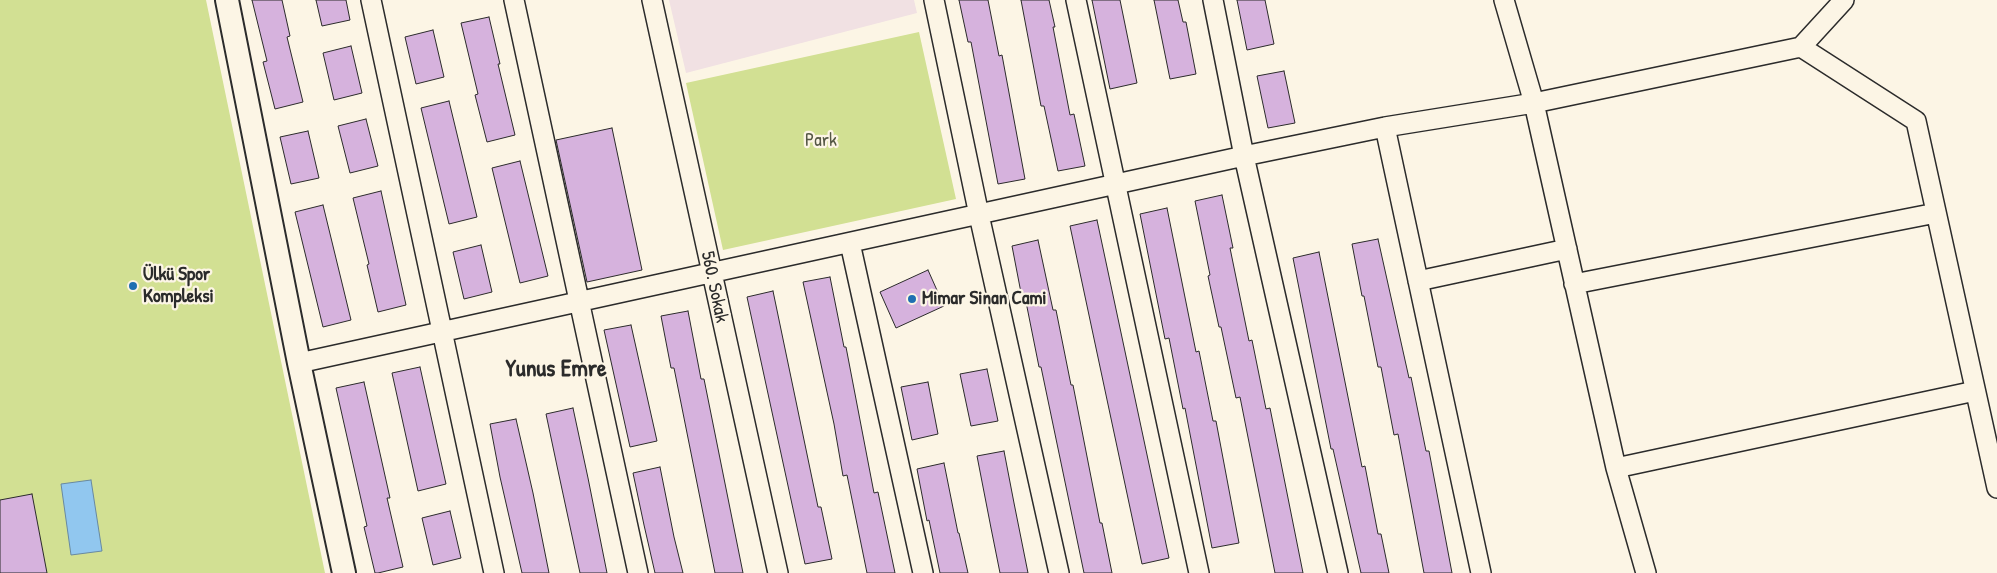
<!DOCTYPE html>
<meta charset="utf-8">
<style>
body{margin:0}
canvas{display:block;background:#fcf5e5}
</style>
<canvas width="1997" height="573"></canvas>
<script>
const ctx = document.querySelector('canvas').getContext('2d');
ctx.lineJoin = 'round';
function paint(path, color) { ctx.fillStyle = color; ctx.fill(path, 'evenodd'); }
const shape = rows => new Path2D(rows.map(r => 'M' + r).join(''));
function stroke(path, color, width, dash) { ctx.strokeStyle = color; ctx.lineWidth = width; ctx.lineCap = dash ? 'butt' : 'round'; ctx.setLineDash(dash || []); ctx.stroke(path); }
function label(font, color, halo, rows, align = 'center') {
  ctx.font = font + ' "Patrick Hand",sans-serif'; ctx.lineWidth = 4.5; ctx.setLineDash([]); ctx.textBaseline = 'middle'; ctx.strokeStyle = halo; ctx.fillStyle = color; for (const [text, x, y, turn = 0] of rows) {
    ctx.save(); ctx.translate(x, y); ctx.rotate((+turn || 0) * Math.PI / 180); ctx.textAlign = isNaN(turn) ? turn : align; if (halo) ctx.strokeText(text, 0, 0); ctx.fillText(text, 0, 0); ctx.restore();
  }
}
const built = shape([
 [669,0,914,0,917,13,686,73]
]);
const green = shape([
 [0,0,206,0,325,573,0,573],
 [919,32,956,199,723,250,686,83]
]);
const water = shape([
 [91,480,102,551,71,555,61,484,91,480]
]);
const building = shape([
 [252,0,282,0,290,36,287,37,303,102,275,109,263,62,267,61,252,0],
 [316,0,346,0,350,20,322,26,316,0],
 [959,0,988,0,999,56,1002,55,1025,179,998,184,971,42,968,42,959,0],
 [1021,0,1049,0,1055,27,1053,27,1070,115,1074,114,1085,166,1058,171,1044,106,1041,106,1021,0],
 [1092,0,1120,0,1137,83,1110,89,1092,0],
 [1154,0,1178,0,1183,22,1186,22,1196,74,1170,79,1154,0],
 [1237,0,1265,0,1274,44,1247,50,1237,0],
 [489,17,500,64,498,64,515,135,487,142,475,95,478,94,461,23,489,17],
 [433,30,444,77,416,84,405,37,433,30],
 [351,46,362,93,334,100,323,53,351,46],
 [1284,71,1295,123,1268,128,1257,76,1284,71],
 [449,101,477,217,449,224,421,108,449,101],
 [366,119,378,166,350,173,338,126,366,119],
 [612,128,642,270,587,282,556,140,612,128],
 [308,131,319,178,291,184,280,137,308,131],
 [520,161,548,276,520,283,492,168,520,161],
 [381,191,406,305,378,312,367,265,369,264,353,198,381,191],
 [1222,195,1233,248,1230,248,1249,341,1252,340,1266,409,1270,408,1303,573,1275,573,1240,397,1236,398,1221,327,1219,327,1208,276,1210,275,1195,201,1222,195],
 [323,205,351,320,323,327,295,212,323,205],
 [1167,208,1196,352,1199,351,1213,421,1216,421,1239,543,1212,548,1185,408,1183,409,1169,338,1165,339,1140,214,1167,208],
 [1097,220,1169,558,1142,564,1070,226,1097,220],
 [1378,239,1409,378,1411,377,1426,451,1429,451,1452,573,1424,573,1398,434,1394,435,1381,367,1378,367,1364,296,1362,296,1352,244,1378,239],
 [1038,240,1053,310,1056,310,1071,385,1073,385,1100,523,1102,523,1112,573,1084,573,1041,367,1039,367,1025,297,1022,298,1012,246,1038,240],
 [481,245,492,292,464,299,453,252,481,245],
 [1319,252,1362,467,1365,466,1378,534,1381,534,1389,573,1361,573,1333,449,1331,449,1293,258,1319,252],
 [928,270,944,306,896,328,880,292,928,270],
 [830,277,844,347,846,347,874,493,878,492,895,573,867,573,847,475,843,476,834,424,803,282,830,277],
 [773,291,818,507,821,507,832,559,805,564,747,297,773,291],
 [688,311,701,379,704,379,743,573,715,573,674,368,671,368,661,316,688,311],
 [631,325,657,441,630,447,604,330,631,325],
 [420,367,446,484,418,491,392,373,420,367],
 [987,369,998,421,971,426,960,374,987,369],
 [364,382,390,498,387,498,403,567,378,573,375,573,364,527,367,526,336,388,364,382],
 [928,382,938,434,912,440,901,387,928,382],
 [573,408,588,478,607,573,580,573,557,466,546,414,573,408],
 [516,419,533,493,549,573,522,573,500,477,490,424,516,419],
 [1004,451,1014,503,1028,573,1000,573,991,528,977,456,1004,451],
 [944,463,958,533,959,533,968,573,940,573,929,520,927,521,917,469,944,463],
 [660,467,674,537,683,573,655,573,644,525,633,473,660,467],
 [32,494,47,573,0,573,0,500,32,494],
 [450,511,461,558,433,565,422,518,450,511]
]);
const minor = shape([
 [371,0,494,573],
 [514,0,638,573],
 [652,0,778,573],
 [934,0,979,215,1059,573],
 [1076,0,1199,573],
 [1213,0,1244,156,1338,573],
 [1504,0,1534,103,1801,47,1916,121,1997,488],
 [1801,47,1844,0],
 [1385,127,1481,573],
 [850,243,923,573],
 [1418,281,1567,249],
 [1574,284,1936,213],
 [299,363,1244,156,1385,127,1534,103,1616,468,1646,573],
 [1616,468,1975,391]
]);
const tertiary = shape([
 [227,0,299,363,344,573]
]);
const markers = [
 [133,286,5,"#1f6fb2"],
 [912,299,5,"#1f6fb2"]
];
const parkNames = [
 ["Park",821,141]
];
const poiNames = [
 ["Ülkü Spor",143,275],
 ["Kompleksi",143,297],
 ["Mimar Sinan Cami",922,299]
];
const streetNames = [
 ["560. Sokak",714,287,78]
];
const districtNames = [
 ["Yunus Emre",556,370]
];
paint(built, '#f1e1e3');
paint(green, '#d2e093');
paint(water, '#91c7ef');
stroke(water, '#6889a1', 1);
paint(building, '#d6b2dd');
stroke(building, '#2b2b2b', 1);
stroke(minor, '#2b2b2b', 22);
stroke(tertiary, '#2b2b2b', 26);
stroke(minor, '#fcf5e5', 19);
stroke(tertiary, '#fcf5e5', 22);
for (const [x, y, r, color] of markers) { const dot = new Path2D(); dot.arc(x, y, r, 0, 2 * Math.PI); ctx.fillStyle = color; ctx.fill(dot); stroke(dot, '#fcf5e5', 2); }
label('19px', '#555845', '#fcf5e5', parkNames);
label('bold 19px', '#2b2b2b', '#fcf5e5', poiNames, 'left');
label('19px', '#2b2b2b', '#fcf5e5', streetNames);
label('bold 24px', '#2b2b2b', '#fcf5e5', districtNames);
</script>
